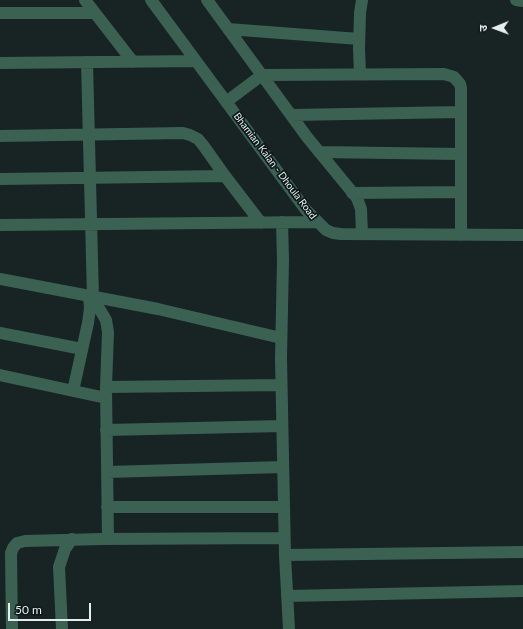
<!DOCTYPE html>
<meta charset="utf-8">
<style>
body{margin:0}
#map{position:relative;width:523px;height:629px;overflow:hidden;background:#182323;font-family:Lato,"Noto Sans Devanagari",sans-serif}
canvas{display:block}
.north{position:absolute;left:475px;top:8px;width:40px;height:40px;-webkit-text-stroke:3px #0e191a;paint-order:stroke;rotate:269deg;font-size:11px;font-weight:700;line-height:16px;text-align:center;color:#e6eeee}
.north::after{content:'';display:block;margin:auto;width:14px;height:18px;background:#e6eeee;clip-path:polygon(50% 0,100% 100%,50% 72%,0 100%)}
.scale{position:absolute;left:8px;top:603px;width:83px;height:18px;box-sizing:border-box;border:2px solid #e6eeee;border-top:0;padding-left:5px;font-size:12px;line-height:14px;white-space:nowrap;color:#e6eeee;-webkit-text-stroke:3px #0e191a;paint-order:stroke}
</style>
<div id="map">
<canvas width="523" height="629"></canvas>
<div class="north">उ</div>
<div class="scale">50 m</div>
</div>
<script>
const ctx = document.querySelector('canvas').getContext('2d');
ctx.lineJoin = 'round';
const shape = rows => new Path2D(rows.map(r => 'M' + r).join(''));
function stroke(path, color, width, dash) { ctx.strokeStyle = color; ctx.lineWidth = width; ctx.lineCap = dash ? 'butt' : 'round'; ctx.setLineDash(dash || []); ctx.stroke(path); }
function label(font, color, halo, rows, align = 'center') {
  ctx.font = font + ' Lato,sans-serif'; ctx.lineWidth = 3.5; ctx.setLineDash([]); ctx.textBaseline = 'middle'; ctx.strokeStyle = halo; ctx.fillStyle = color; for (const [text, x, y, turn = 0] of rows) {
    ctx.save(); ctx.translate(x, y); ctx.rotate((+turn || 0) * Math.PI / 180); ctx.textAlign = isNaN(turn) ? turn : align; if (halo) ctx.strokeText(text, 0, 0); ctx.fillText(text, 0, 0); ctx.restore();
  }
}
const minor = shape([
 [85,0,133,62],
 [151,0,306,210,326,230,333,233,341,234,523,235],
 [207,0,307,137,357,198,361,209,362,234],
 [516,0,523,1],
 [0,13,95,13],
 [228,29,359,39],
 [87,62,93,298,106,320,108,332,106,387,108,539],
 [0,63,196,61],
 [360,74,359,49,360,13,362,0],
 [226,102,262,75,444,74,454,77,460,84,461,88,461,235],
 [291,115,461,112],
 [0,136,183,133,190,135,198,139,203,145,225,176,261,223],
 [319,152,460,154],
 [0,179,225,176],
 [352,193,460,192],
 [282,222,283,260,281,358,285,555,289,629],
 [0,225,317,222],
 [0,279,158,309,281,338],
 [0,333,82,349],
 [0,375,106,398],
 [106,387,281,385],
 [73,391,88,323,90,308,89,297],
 [106,430,282,426],
 [107,472,283,467],
 [107,507,284,507],
 [285,555,523,552],
 [287,596,523,591],
 [12,629,11,553,13,548,17,543,25,541,102,539,284,538],
 [62,629,59,567,65,549,72,539]
]);
const streetNames = [
 ["Bhamian Kalan - Dhoula Road",275,166,53]
];
stroke(minor, '#3b6152', 12);
label('10px', '#e6eeee', '#0e191a', streetNames);
</script>
